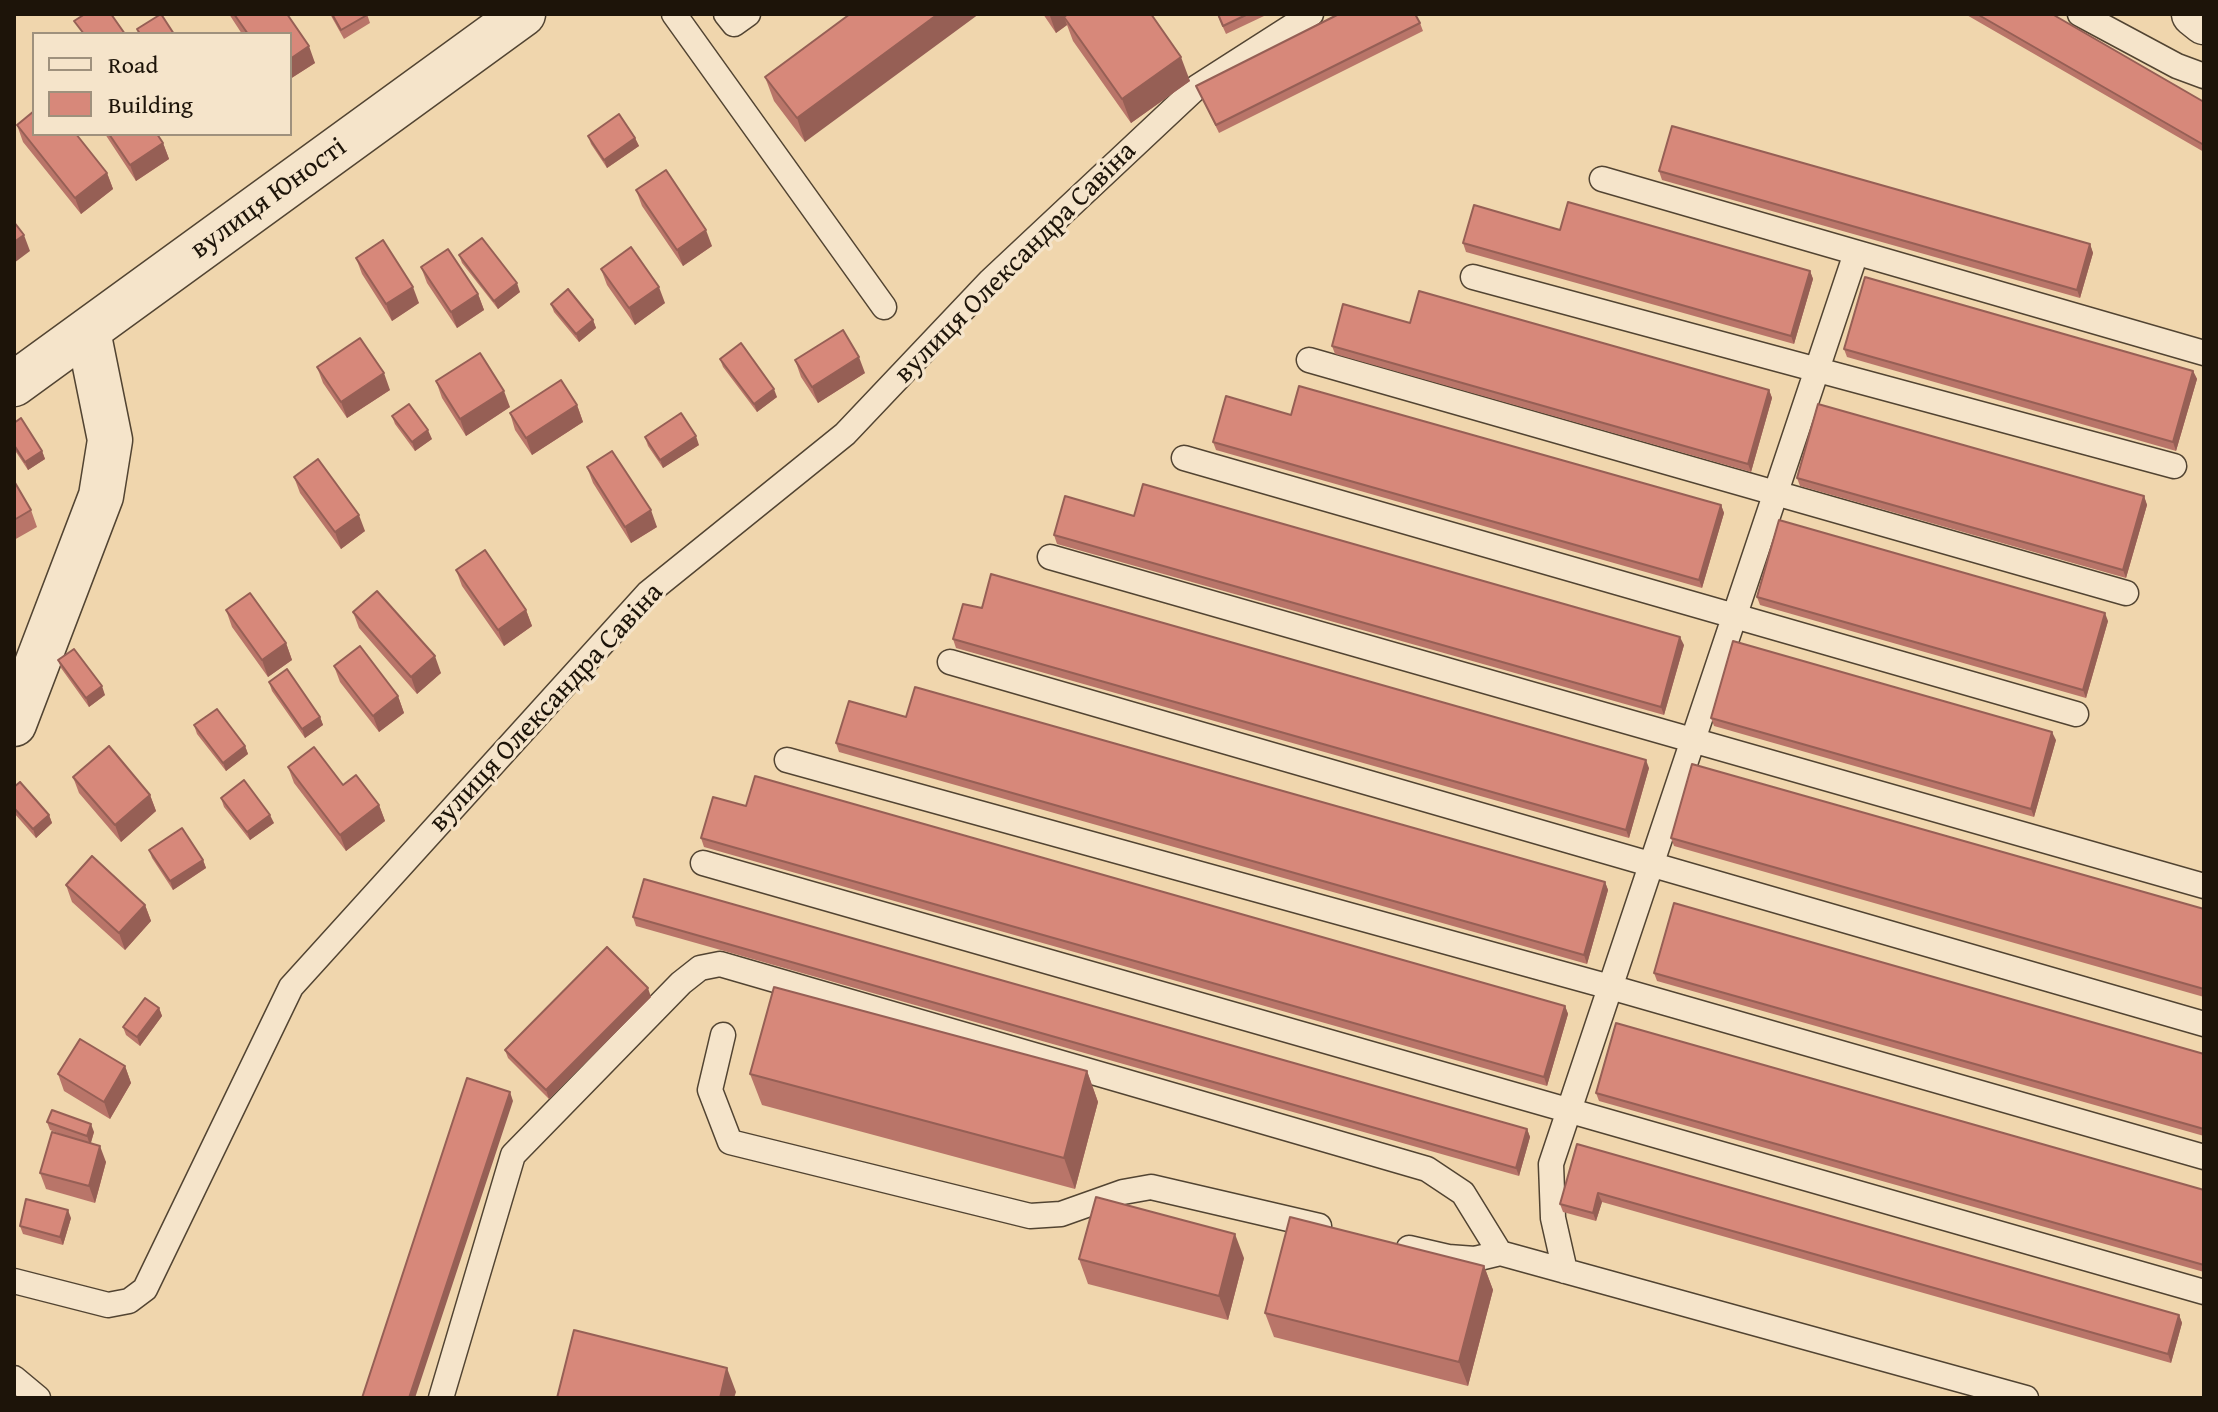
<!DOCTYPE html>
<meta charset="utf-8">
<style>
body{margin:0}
#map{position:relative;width:2218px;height:1412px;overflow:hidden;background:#f0d6ad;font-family:"Gentium Book Plus",serif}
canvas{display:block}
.frame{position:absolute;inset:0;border:16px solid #1d1409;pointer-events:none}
.legend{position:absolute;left:32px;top:32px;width:260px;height:104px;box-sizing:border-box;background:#f5e4ca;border:2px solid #9f917d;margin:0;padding:10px 14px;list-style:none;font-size:24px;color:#1d1409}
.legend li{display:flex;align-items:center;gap:16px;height:40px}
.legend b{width:40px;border:2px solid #9f917d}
</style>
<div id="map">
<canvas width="2218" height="1412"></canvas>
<div class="frame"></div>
<ul class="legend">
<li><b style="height:10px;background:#f5e4ca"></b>Road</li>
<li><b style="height:22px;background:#d7887a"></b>Building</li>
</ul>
</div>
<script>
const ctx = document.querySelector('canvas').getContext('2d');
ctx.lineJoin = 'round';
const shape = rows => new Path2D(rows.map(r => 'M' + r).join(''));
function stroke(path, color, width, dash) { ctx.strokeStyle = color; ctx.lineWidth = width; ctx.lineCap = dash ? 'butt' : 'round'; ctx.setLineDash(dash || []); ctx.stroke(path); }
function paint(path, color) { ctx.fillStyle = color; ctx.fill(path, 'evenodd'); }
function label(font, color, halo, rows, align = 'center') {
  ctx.font = font + ' "Gentium Book Plus",serif'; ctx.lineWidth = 7; ctx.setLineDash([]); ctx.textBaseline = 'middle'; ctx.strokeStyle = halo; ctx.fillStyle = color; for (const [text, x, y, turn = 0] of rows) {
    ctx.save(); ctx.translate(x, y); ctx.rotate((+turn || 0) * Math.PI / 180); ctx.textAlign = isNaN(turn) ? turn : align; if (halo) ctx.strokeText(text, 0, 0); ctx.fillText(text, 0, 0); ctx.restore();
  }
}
const service = shape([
 [674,14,884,307],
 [726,14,734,24,748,14],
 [2080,14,2177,66,2204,76],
 [1602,179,2204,353],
 [1473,277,2174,466],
 [1309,360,2126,593],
 [1184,458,2076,714],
 [1050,557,2204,886],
 [950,662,2204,1024],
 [787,760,1610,987,2204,1157],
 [703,863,2204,1292],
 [723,1035,710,1090,730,1142,1030,1216,1061,1214,1123,1192,1151,1187,1319,1226],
 [1409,1248,1448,1257,1475,1259,1500,1253],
 [1565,1271,1553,1218,1551,1164,1856,253],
 [14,1281,108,1305,129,1301,145,1289,291,987,648,593,845,434,990,281,1197,87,1311,14],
 [14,1378,38,1398],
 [441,1398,513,1155,681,983,700,968,720,964,1427,1169,1463,1193,1500,1253,2026,1398]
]);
const minor = shape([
 [14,724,101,496,110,440,88,331]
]);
const tertiary = shape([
 [2194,14,2204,22],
 [14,384,523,14]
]);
const wall = shape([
 [229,14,287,14,315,63,290,79,290,34,242,34],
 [330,14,367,14,370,23,344,39],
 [850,14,805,142,774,101,765,77],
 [1043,14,1151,14,1190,81,1131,123,1073,41,1067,25,1056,33],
 [1217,14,1264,14,1264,16,1226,34],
 [1965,14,2052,14,2204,102,2204,152],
 [1420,23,1423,31,1219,133,1196,86],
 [17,125,107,173,113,189,81,214,23,142],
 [105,134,157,134,163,143,169,159,136,181],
 [588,136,635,138,639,146,607,168,591,144],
 [1659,171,2090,244,2093,253,2080,298,1662,180],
 [636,190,712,246,683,266,642,206],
 [1560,230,1810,271,1813,279,1794,344,1466,252,1463,243],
 [459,255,520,292,498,309,462,263],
 [356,258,419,303,392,321,362,274],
 [421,267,478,294,484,310,457,328,427,283],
 [601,269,665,303,635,325,607,285],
 [551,304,593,320,596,328,579,342,554,312],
 [1410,323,1769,390,1772,398,1751,472,1335,354,1332,346],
 [1844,349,2193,371,2197,379,2176,451,1847,357],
 [720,359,777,397,757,412,723,367],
 [795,360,865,373,818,403,801,377],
 [317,367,390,390,347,418,323,383],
 [436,381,510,407,466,436,442,398],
 [577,405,583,422,532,455,515,430,510,413],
 [1291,415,1721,505,1724,513,1702,588,1216,450,1213,442],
 [392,416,432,439,415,451,395,424],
 [14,423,42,451,45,459,28,470,14,449],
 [645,437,699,445,663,468,648,446],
 [587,467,657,527,631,543,593,483],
 [294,477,365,531,341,549,300,493],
 [1797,478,2144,496,2147,505,2126,578,1800,486],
 [14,481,31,510,37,527,14,540],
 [1134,516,1684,645,1664,715,1057,544,1054,535],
 [456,570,526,610,532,626,504,646,462,586],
 [1757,597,2108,621,2086,698,1760,605],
 [982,608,1649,768,1629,838,956,648,953,639],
 [226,610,286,643,292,660,268,677,232,627],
 [353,612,441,673,417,694,359,628],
 [58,660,105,695,89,707,61,668],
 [334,666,398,696,404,713,379,732,340,682],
 [269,682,320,717,323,725,305,738,272,691],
 [906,717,1605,882,1608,890,1587,964,839,752,836,743],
 [1711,718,2056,740,2034,817,1714,726],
 [194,725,245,746,248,754,226,771,197,734],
 [288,767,343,785,379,805,385,821,346,851,294,783],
 [73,777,150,795,156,811,121,842,79,793],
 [14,787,49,815,52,823,36,838,14,813],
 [221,798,274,823,250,840,224,807],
 [746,806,1565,1006,1568,1014,1547,1086,704,847,701,838],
 [1671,838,2204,909,2204,997,1674,846],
 [149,850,203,860,206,868,173,890,152,858],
 [66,885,145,905,151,921,125,950,72,902],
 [633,917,1527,1129,1530,1137,1519,1176,636,926],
 [1654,973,2204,1054,2204,1136,1657,981],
 [651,997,549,1099,508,1058,505,1050],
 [159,1008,162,1016,140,1046,126,1035,123,1027],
 [125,1066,131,1083,110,1119,64,1091,58,1074],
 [1087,1071,1098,1102,1075,1189,762,1105,750,1074],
 [1596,1093,2204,1190,2204,1272,1599,1101],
 [47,1122,94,1132,91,1143,106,1162,95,1203,46,1189,40,1173,68,1137,50,1130],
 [1577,1144,2179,1315,2182,1323,2171,1363,1602,1202,1596,1221,1563,1212,1560,1204],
 [71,1218,63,1245,23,1234,20,1226],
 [1244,1258,1228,1320,1088,1284,1079,1259],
 [1484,1266,1493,1290,1468,1386,1274,1337,1265,1313]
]);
const shadedWall = shape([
 [938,14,979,14,805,142,797,118],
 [1054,14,1083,14,1064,17,1067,25,1056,33,1050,16],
 [309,46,315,63,290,79,290,59],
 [1181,57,1190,81,1131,123,1122,99],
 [635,138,639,146,607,168,604,160],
 [163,143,169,159,136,181,130,165],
 [107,173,113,189,81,214,75,198],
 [706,230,712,246,683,266,677,250],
 [24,235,30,251,14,263,14,242],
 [2090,244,2093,253,2080,298,2077,290],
 [1810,271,1813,279,1794,344,1791,336],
 [517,283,520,292,498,309,494,301],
 [413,287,419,303,392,321,386,304],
 [659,287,665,303,635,325,629,308],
 [478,294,484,310,457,328,451,312],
 [593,320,596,328,579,342,576,334],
 [859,357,865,373,818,403,812,387],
 [2193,371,2197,379,2176,451,2173,442],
 [384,373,390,390,347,418,341,402],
 [774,389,777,397,757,412,754,404],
 [1769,390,1772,398,1751,472,1748,464],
 [504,391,510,407,466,436,460,419],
 [577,405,583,422,532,455,526,438],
 [428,430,432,439,415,451,412,442],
 [696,436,699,445,663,468,660,460],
 [42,451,45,459,28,470,25,462],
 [2144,496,2147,505,2126,578,2123,570],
 [1721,505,1724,513,1702,588,1699,580],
 [651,510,657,527,631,543,625,527],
 [359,515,365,531,341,549,335,532],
 [526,610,532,626,504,646,498,630],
 [2105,613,2108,621,2086,698,2083,690],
 [1680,637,1684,645,1664,715,1661,707],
 [286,643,292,660,268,677,262,660],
 [435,656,441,673,417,694,411,677],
 [102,686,105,695,89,707,86,698],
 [398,696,404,713,379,732,373,716],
 [320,717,323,725,305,738,302,729],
 [2052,732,2056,740,2034,817,2031,809],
 [245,746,248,754,226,771,223,763],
 [1646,760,1649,768,1629,838,1626,830],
 [150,795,156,811,121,842,115,825],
 [379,805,385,821,346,851,340,835],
 [49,815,52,823,36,838,33,829],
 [270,815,274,823,250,840,247,832],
 [203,860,206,868,173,890,170,881],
 [1605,882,1608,890,1587,964,1584,955],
 [145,905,151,921,125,950,119,933],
 [648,988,651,997,549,1099,546,1090],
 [1565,1006,1568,1014,1547,1086,1544,1077],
 [159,1008,162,1016,140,1046,137,1037],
 [125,1066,131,1083,110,1119,104,1102],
 [1087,1071,1098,1102,1075,1189,1064,1158],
 [510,1092,513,1101,415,1398,409,1398],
 [91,1124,94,1132,90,1145,87,1136],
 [1527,1129,1530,1137,1519,1176,1516,1168],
 [100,1146,106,1162,95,1203,89,1186],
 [1598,1193,1602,1202,1596,1221,1593,1213],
 [68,1210,71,1218,63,1245,60,1237],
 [1235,1234,1244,1258,1228,1320,1219,1296],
 [1484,1266,1493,1290,1468,1386,1459,1362],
 [2179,1315,2182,1323,2171,1363,2168,1354],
 [727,1368,736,1392,734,1398,720,1398]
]);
const building = shape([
 [85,14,111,14,125,34,84,34,74,21,85,14],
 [161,14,174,34,140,34,137,29,161,14],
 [234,14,287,14,309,46,290,59,290,34,248,34,234,14],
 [332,14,367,14,367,15,341,30,332,14],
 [850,14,938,14,797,118,765,77,850,14],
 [1068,14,1151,14,1181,57,1122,99,1064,17,1068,14],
 [1218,14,1248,14,1223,26,1218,14],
 [1339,14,1415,14,1420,23,1216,125,1196,86,1339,14],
 [1977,14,2052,14,2204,102,2204,145,1977,14],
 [34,111,34,134,76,134,107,173,75,198,17,125,34,111],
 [619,114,635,138,604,160,588,136,619,114],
 [1672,126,2090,244,2077,290,1659,171,1672,126],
 [109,134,157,134,163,143,130,165,109,134],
 [666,170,706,230,677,250,636,190,666,170],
 [1568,202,1810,271,1791,336,1463,243,1474,205,1560,230,1568,202],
 [14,222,24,235,14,242,14,222],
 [482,238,517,283,494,301,459,255,482,238],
 [383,240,413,287,386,304,356,258,383,240],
 [631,247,659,287,629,308,601,269,631,247],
 [448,249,478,294,451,312,421,267,448,249],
 [1865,277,2193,371,2173,442,1844,349,1865,277],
 [568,289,593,320,576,334,551,304,568,289],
 [1419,291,1769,390,1748,464,1332,346,1343,304,1410,323,1419,291],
 [843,330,859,357,812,387,795,360,843,330],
 [360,338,384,373,341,402,317,367,360,338],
 [741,343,774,389,754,404,720,359,741,343],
 [480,353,504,391,460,419,436,381,480,353],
 [561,380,577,405,526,438,510,413,561,380],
 [1299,386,1721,505,1699,580,1213,442,1226,396,1291,415,1299,386],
 [409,404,428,430,412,442,392,416,409,404],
 [1818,404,2144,496,2123,570,1797,478,1818,404],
 [681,413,696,436,660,460,645,437,681,413],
 [21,418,42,451,25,462,14,445,14,423,21,418],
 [612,451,651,510,625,527,587,467,612,451],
 [318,459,359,515,335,532,294,477,318,459],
 [14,481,31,510,14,520,14,481],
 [1143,484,1680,637,1661,707,1054,535,1065,496,1134,516,1143,484],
 [1779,520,2105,613,2083,690,1757,597,1779,520],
 [485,550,526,610,498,630,456,570,485,550],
 [991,574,1646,760,1626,830,953,639,963,604,982,608,991,574],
 [377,591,435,656,411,677,353,612,377,591],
 [250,593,286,643,262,660,226,610,250,593],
 [1733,641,2052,732,2031,809,1711,718,1733,641],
 [360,646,398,696,373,716,334,666,360,646],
 [74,649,102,686,86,698,58,660,74,649],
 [287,669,320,717,302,729,269,682,287,669],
 [915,687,1605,882,1584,955,836,743,849,701,906,717,915,687],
 [217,709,245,746,223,763,194,725,217,709],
 [109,746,150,795,115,825,73,777,109,746],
 [314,747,343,785,356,775,379,805,340,835,288,767,314,747],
 [1692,764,2204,909,2204,989,1671,838,1692,764],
 [755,776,1565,1006,1544,1077,701,838,713,797,746,806,755,776],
 [244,780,270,815,247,832,221,798,244,780],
 [20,782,49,815,33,829,14,808,14,787,20,782],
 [182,828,203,860,170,881,149,850,182,828],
 [92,856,145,905,119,933,66,885,92,856],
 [644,879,1527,1129,1516,1168,633,917,644,879],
 [1674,903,2204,1054,2204,1129,1654,973,1674,903],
 [607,947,648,988,546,1090,505,1050,607,947],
 [774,987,1087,1071,1064,1158,750,1074,774,987],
 [145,998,159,1008,137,1037,123,1027,145,998],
 [1616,1023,2204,1190,2204,1265,1596,1093,1616,1023],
 [80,1039,125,1066,104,1102,58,1074,80,1039],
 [467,1078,510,1092,409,1398,362,1398,467,1078],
 [52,1110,91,1124,87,1136,47,1122,52,1110],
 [52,1132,100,1146,89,1186,40,1173,52,1132],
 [1577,1144,2179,1315,2168,1354,1598,1193,1593,1213,1560,1204,1577,1144],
 [1096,1197,1235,1234,1219,1296,1079,1259,1096,1197],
 [26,1199,68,1210,60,1237,20,1226,26,1199],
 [1290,1217,1484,1266,1459,1362,1265,1313,1290,1217],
 [574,1330,727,1368,720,1398,557,1398,574,1330]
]);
const streetNames = [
 ["вулиця Юності",269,199,-36],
 ["вулиця Олександра Савіна",1016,263,-45],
 ["вулиця Олександра Савіна",547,708,-47]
];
stroke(service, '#524432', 27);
stroke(minor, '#524432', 47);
stroke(tertiary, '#524432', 47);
stroke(service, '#f5e4ca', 24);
stroke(minor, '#f5e4ca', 44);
stroke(tertiary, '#f5e4ca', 44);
paint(wall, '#b97569');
paint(shadedWall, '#965f55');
paint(building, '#d7887a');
stroke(building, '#965f55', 2);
label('28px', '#1d1409', '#f5e4ca', streetNames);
</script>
